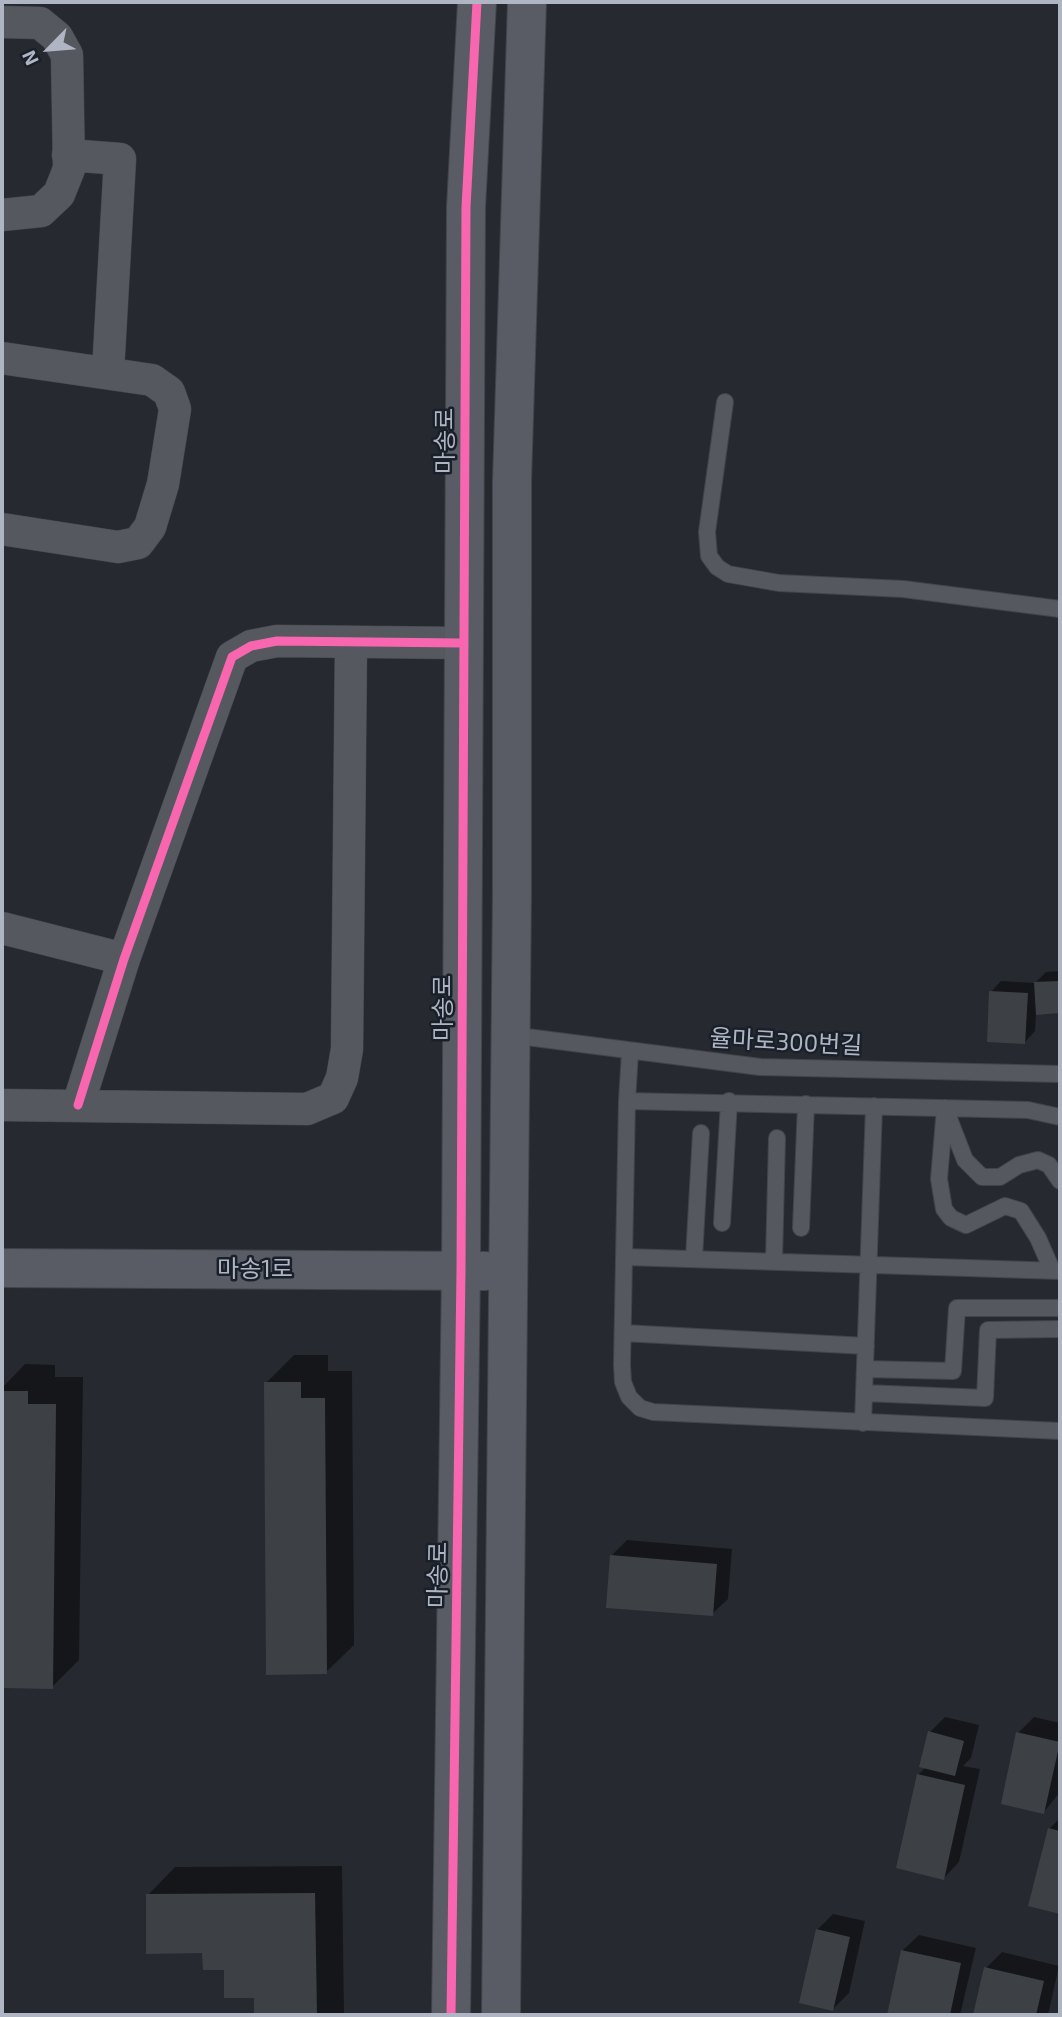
<!DOCTYPE html>
<meta charset="utf-8">
<style>
body{margin:0}
#map{position:relative;width:1062px;height:2017px;overflow:hidden;background:#262a30;font-family:"Exo 2",sans-serif}
canvas{display:block}
.frame{position:absolute;inset:0;border:4px solid #afb5c3;pointer-events:none}
.north{position:absolute;left:14px;top:14px;width:70px;height:70px;-webkit-text-stroke:5px #1a202a;paint-order:stroke;rotate:245deg;font-size:19px;font-weight:700;line-height:28px;text-align:center;color:#afb5c3}
.north::after{content:'';display:block;margin:auto;width:24px;height:32px;background:#afb5c3;clip-path:polygon(50% 0,100% 100%,50% 72%,0 100%)}
</style>
<div id="map">
<canvas width="1062" height="2017"></canvas>
<div class="frame"></div>
<div class="north">N</div>
</div>
<script>
const ctx = document.querySelector('canvas').getContext('2d');
ctx.lineJoin = 'round';
function paint(path, color) { ctx.fillStyle = color; ctx.fill(path, 'evenodd'); }
const shape = rows => new Path2D(rows.map(r => 'M' + r).join(''));
function stroke(path, color, width, dash) { ctx.strokeStyle = color; ctx.lineWidth = width; ctx.lineCap = dash ? 'butt' : 'round'; ctx.setLineDash(dash || []); ctx.stroke(path); }
function label(font, color, halo, rows, align = 'center') {
  ctx.font = font + ' "Exo 2","Noto Sans KR",sans-serif'; ctx.lineWidth = 5; ctx.setLineDash([]); ctx.textBaseline = 'middle'; ctx.strokeStyle = halo; ctx.fillStyle = color; for (const [text, x, y, turn = 0] of rows) {
    ctx.save(); ctx.translate(x, y); ctx.rotate((+turn || 0) * Math.PI / 180); ctx.textAlign = isNaN(turn) ? turn : align; if (halo) ctx.strokeText(text, 0, 0); ctx.fillText(text, 0, 0); ctx.restore();
  }
}
const shadow = shape([
 [1060,971,1060,1012,1036,1013,1035,1031,1025,1042,991,992,1001,981,1035,983,1046,972],
 [294,1355,328,1355,328,1371,352,1371,354,1645,326,1672,266,1383],
 [25,1364,55,1365,55,1377,83,1377,79,1660,52,1687,2,1686,2,1388],
 [627,1540,732,1549,728,1599,712,1614,611,1556],
 [945,1717,979,1725,971,1758,963,1766,980,1769,959,1862,944,1878,919,1774,926,1767,930,1732],
 [1034,1717,1060,1723,1060,1792,1044,1812,1018,1733],
 [1060,1818,1060,1912,1031,1905,1049,1829],
 [342,1866,344,2015,256,2015,256,1996,204,1951,148,1895,175,1867],
 [833,1914,865,1921,849,1993,833,2009,817,1930],
 [919,1935,976,1948,960,2015,888,2015,903,1950],
 [1002,1952,1059,1966,1048,2015,975,2015,986,1968]
]);
const building = shape([
 [1060,981,1060,1013,1036,1015,1034,982],
 [989,991,1028,993,1025,1044,987,1042],
 [264,1382,301,1382,301,1398,325,1398,327,1674,266,1675],
 [2,1391,28,1391,28,1404,56,1404,53,1689,2,1688],
 [610,1555,717,1564,713,1616,606,1608],
 [928,1731,964,1741,955,1776,919,1767],
 [1016,1732,1060,1742,1044,1814,1001,1804],
 [917,1774,965,1785,944,1880,896,1868],
 [1048,1828,1060,1831,1060,1914,1028,1906],
 [315,1893,317,2015,254,2015,254,1998,224,1998,224,1970,203,1970,202,1953,146,1954,146,1894],
 [816,1929,850,1937,833,2011,799,2003],
 [901,1950,961,1963,950,2015,887,2015],
 [984,1967,1044,1981,1036,2015,973,2015]
]);
const lane = shape([
 [725,402,707,532,709,556,717,567,728,574,779,583,903,589,1060,609],
 [511,1035,760,1067,1060,1074],
 [627,1101,630,1052],
 [945,1108,939,1179,944,1209,951,1218,966,1225,1005,1206,1021,1211,1038,1238,1052,1270],
 [946,1111,965,1160,982,1177,1000,1177,1019,1165,1038,1160,1049,1165,1060,1181],
 [1060,1117,1028,1110,627,1101,622,1365,623,1382,629,1397,640,1408,653,1412,1060,1431],
 [722,1223,729,1101],
 [801,1228,806,1104],
 [626,1257,1060,1271],
 [694,1258,701,1133],
 [774,1260,777,1138],
 [623,1333,866,1346],
 [865,1369,953,1371,957,1308,1060,1308],
 [864,1393,985,1398,988,1330,1060,1329],
 [863,1423,874,1106]
]);
const street = shape([
 [2,22,40,23,57,37,67,55,69,169,59,194,41,211,2,215],
 [68,155,120,159,108,372],
 [2,358,152,380,169,392,175,409,163,484,150,527,138,543,118,547,2,529],
 [2,928,124,959],
 [2,1105,307,1109,333,1098,342,1078,347,1049,351,644],
 [78,1105,124,959,232,657,251,646,277,641,462,643]
]);
const secondary = shape([
 [2,1268,486,1271],
 [451,2015,461,1270,466,207,477,2],
 [501,2015,512,891,512,481,527,2]
]);
const cycleway = shape([
 [78,1105,124,959,232,657,251,646,277,641,462,643],
 [451,2015,461,1270,466,207,477,2]
]);
const streetNames = [
 ["마송로",445,441,-90],
 ["마송로",443,1008,-90],
 ["율마로300번길",786,1042,3],
 ["마송1로",255,1269],
 ["마송로",438,1575,-89]
];
paint(shadow, '#0007');
paint(building, '#3d4045');
stroke(lane, '#424449', 18);
stroke(street, '#424449', 33);
stroke(secondary, '#424449', 40);
stroke(lane, '#55585f', 16);
stroke(street, '#55585f', 32);
stroke(secondary, '#595c64', 38);
stroke(cycleway, '#f766af', 9);
label('24px', '#afb5c3', '#1a202a', streetNames);
</script>
